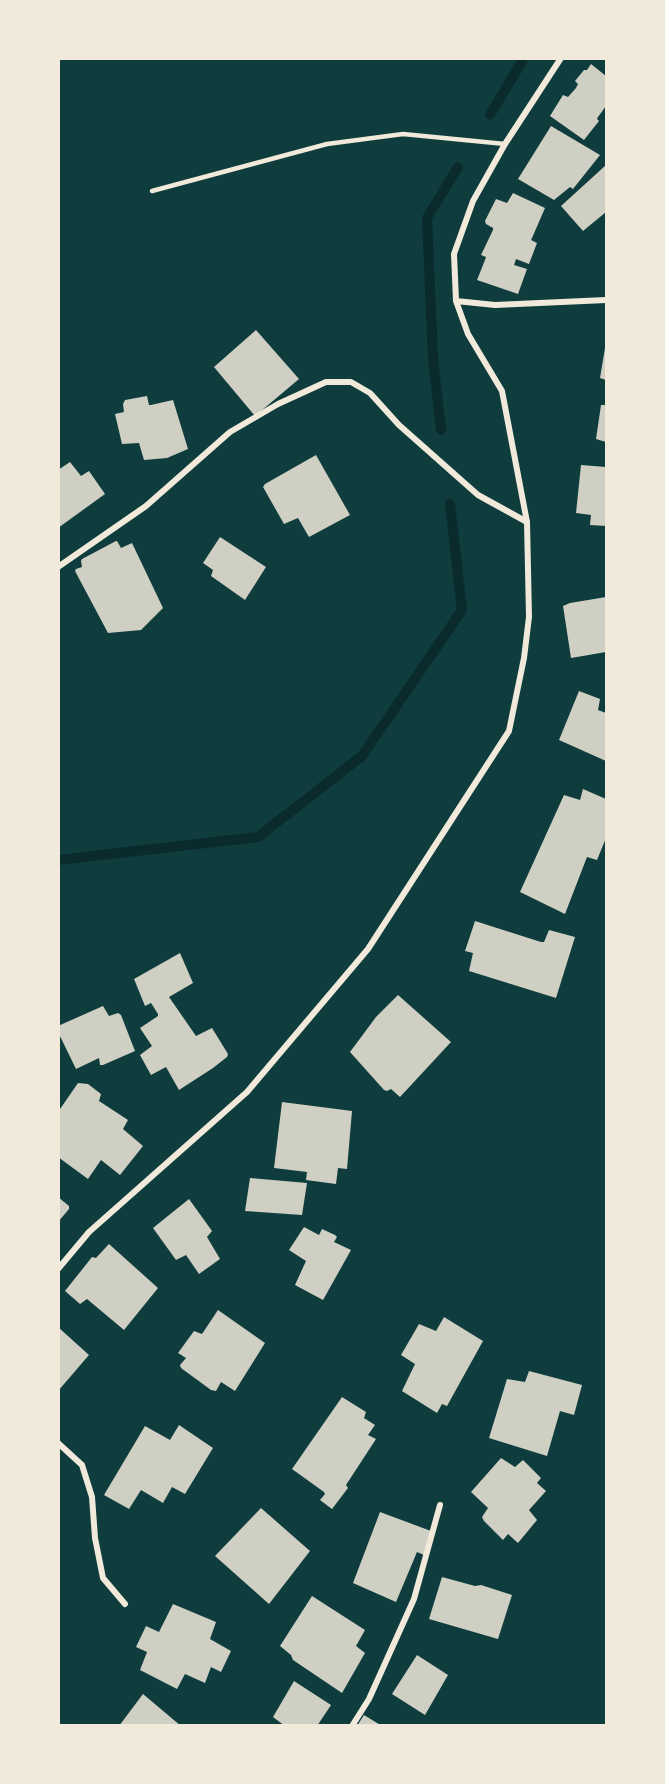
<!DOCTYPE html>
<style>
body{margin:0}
#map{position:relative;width:665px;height:1784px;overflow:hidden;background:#0f3d3e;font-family:"DM Sans",sans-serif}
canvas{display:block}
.frame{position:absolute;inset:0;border:60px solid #f1e9da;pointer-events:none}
</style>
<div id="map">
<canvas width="665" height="1784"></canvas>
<div class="frame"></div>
</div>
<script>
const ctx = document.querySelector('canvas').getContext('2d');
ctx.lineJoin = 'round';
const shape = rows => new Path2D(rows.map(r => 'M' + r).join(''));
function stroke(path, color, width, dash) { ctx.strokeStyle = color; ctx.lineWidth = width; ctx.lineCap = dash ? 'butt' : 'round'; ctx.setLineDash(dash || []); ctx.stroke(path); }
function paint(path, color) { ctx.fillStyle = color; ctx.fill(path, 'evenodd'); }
const stream = shape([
 [490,115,524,58],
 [441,430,433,359,427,218,458,167],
 [58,860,258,837,362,756,462,610,450,504]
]);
const building = shape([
 [591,64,606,76,606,106,598,117,597,119,599,121,584,140,550,116,563,95,568,97,576,88,578,84,575,81,584,70,587,70],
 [551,126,600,155,573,189,570,187,554,200,518,179],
 [606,165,606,212,583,231,561,206],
 [513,193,545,208,532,238,531,240,537,243,529,264,516,259,514,265,527,269,518,294,477,280,485,260,486,257,481,255,493,230,493,228,486,224,485,221,496,199,507,203],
 [256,330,299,379,255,416,214,367],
 [605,348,606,348,606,380,600,378],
 [147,396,149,405,151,405,173,400,188,449,167,458,144,460,139,443,122,444,115,414,124,412,123,404,125,400],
 [601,405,606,405,606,442,596,439],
 [316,455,350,515,309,537,298,518,284,524,263,487,265,484],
 [70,462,81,476,89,471,105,494,58,528,58,470],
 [581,465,606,467,606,526,590,525,591,515,576,513],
 [220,537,266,567,245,600,211,576,213,570,203,563],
 [116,541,117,541,121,548,132,543,163,608,141,630,108,633,75,571,76,569,82,567,81,561,82,559],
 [606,597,606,652,571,658,563,606,570,603],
 [579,691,600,699,598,710,606,713,606,761,559,740],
 [583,789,606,799,606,838,597,860,587,857,565,914,520,892,564,795,580,800],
 [475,921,541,942,544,942,549,930,575,937,556,998,469,971,473,953,465,951],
 [180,953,193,983,169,997,196,1036,212,1028,228,1054,227,1057,213,1068,179,1090,166,1067,151,1075,140,1055,152,1046,140,1028,158,1016,158,1014,151,1003,145,1006,134,979],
 [398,995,451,1042,400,1097,391,1089,387,1091,384,1090,350,1052,376,1017],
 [103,1006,109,1016,118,1013,121,1015,135,1051,103,1065,100,1065,99,1058,76,1069,58,1032,58,1026],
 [78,1083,88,1084,101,1094,99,1101,128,1120,123,1129,143,1146,120,1175,101,1160,88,1179,58,1157,58,1112],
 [282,1102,352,1111,347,1169,338,1168,336,1184,306,1180,307,1172,274,1168],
 [250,1178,307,1183,302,1215,245,1211],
 [58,1197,69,1206,69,1209,58,1222],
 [189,1199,212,1231,207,1237,220,1259,199,1274,186,1255,176,1260,153,1228],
 [304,1227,319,1235,322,1229,335,1235,337,1237,334,1242,351,1250,323,1300,295,1285,306,1261,289,1250],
 [109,1244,158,1288,124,1330,87,1299,80,1304,65,1291,92,1257,96,1258],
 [218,1310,265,1343,235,1391,221,1382,216,1391,211,1390,181,1368,180,1365,186,1358,178,1353,194,1331,202,1334],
 [444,1317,483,1341,447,1406,442,1404,437,1413,402,1391,415,1364,401,1355,419,1324,436,1331],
 [58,1327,89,1355,58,1391],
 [529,1371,582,1385,574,1415,560,1411,547,1456,489,1438,507,1379,525,1382],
 [342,1397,366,1412,364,1418,375,1425,368,1435,376,1439,346,1485,348,1488,332,1509,320,1500,325,1494,324,1492,292,1469],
 [179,1425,213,1448,185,1494,172,1487,163,1503,141,1490,129,1509,104,1495,145,1426,170,1440],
 [501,1458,515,1467,523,1460,541,1478,537,1483,546,1491,529,1510,537,1520,518,1543,508,1534,503,1540,484,1521,482,1517,488,1508,471,1492],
 [261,1508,310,1551,269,1604,215,1556],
 [380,1512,431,1531,424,1555,417,1552,396,1602,353,1583],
 [442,1577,475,1586,481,1585,512,1595,498,1639,429,1619],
 [312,1596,365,1630,356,1646,365,1653,342,1693,293,1660,291,1655,280,1646],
 [173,1604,216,1622,210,1639,231,1651,221,1672,211,1667,205,1683,185,1674,177,1689,140,1670,147,1652,136,1647,146,1626,159,1632],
 [417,1655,448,1675,425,1715,392,1694],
 [294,1681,331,1705,317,1726,285,1726,273,1717],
 [143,1694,181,1726,119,1726],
 [364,1715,382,1726,357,1726]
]);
const service = shape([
 [152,191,327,144,403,134,505,144]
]);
const minor = shape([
 [456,301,495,305,606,300],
 [58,567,146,506,230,432,278,404,326,382,351,382,370,393,399,425,478,495,527,522],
 [58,1269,89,1232,247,1092,368,949,509,731,524,658,529,617,527,522,502,391,468,334,456,301,454,254,473,201,505,144,561,58],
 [58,1443,82,1465,92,1497,95,1538,103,1578,125,1604],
 [352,1726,369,1699,414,1599,440,1505]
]);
stroke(stream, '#0a2a2b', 10);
paint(building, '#cfcfc3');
stroke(service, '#f1e9da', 4.5);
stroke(minor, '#f1e9da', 6);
</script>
